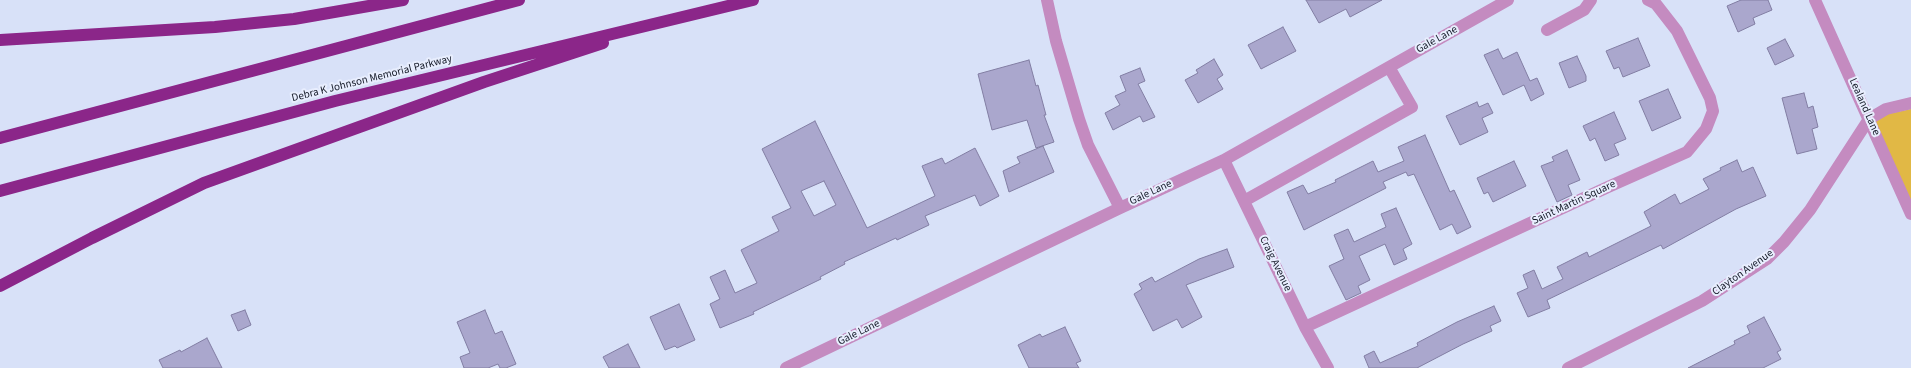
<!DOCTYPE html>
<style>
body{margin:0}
canvas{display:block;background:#d8e1f8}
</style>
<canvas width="1911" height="368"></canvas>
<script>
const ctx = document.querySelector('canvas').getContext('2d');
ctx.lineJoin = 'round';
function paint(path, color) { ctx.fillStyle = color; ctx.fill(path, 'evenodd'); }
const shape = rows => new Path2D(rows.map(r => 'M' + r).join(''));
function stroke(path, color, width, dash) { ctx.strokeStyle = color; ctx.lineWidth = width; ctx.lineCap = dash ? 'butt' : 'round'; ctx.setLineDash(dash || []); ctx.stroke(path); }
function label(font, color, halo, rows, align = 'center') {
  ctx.font = font + ' "Source Sans 3",sans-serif'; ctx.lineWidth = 4; ctx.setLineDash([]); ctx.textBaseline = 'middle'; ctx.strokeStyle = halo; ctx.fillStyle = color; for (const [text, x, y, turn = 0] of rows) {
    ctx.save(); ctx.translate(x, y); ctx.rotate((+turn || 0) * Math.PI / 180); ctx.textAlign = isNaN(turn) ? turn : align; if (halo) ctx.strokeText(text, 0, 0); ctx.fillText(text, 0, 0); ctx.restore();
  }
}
const green = shape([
 [1911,109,1911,201,1873,117]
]);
const building = shape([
 [1306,0,1382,0,1350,17,1346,9,1319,23,1306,0],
 [1741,0,1768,0,1772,10,1753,18,1755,24,1738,32,1727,6,1741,0],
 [1283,27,1296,51,1261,69,1248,45,1283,27],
 [1638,38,1650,66,1623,77,1619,67,1614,69,1606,51,1638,38],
 [1785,39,1794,56,1775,65,1767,48,1785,39],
 [1498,49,1503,59,1517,52,1530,81,1537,78,1544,94,1531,101,1524,85,1503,95,1484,55,1498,49],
 [1577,56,1586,76,1586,81,1569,88,1559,63,1577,56],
 [1214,59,1223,75,1217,79,1223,89,1198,103,1185,80,1198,73,1196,70,1214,59],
 [1029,60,1036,86,1038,85,1046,115,1044,115,1054,142,1036,148,1027,120,992,130,978,74,1029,60],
 [1140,68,1145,81,1138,84,1155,117,1143,122,1140,116,1113,130,1105,113,1120,105,1115,96,1126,91,1120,76,1140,68],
 [1668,89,1681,118,1652,131,1639,101,1668,89],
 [1804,93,1808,108,1813,106,1818,127,1812,129,1817,149,1797,154,1782,98,1804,93],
 [1477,102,1479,107,1488,103,1493,113,1482,118,1488,132,1460,145,1446,116,1477,102],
 [1614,112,1626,139,1614,144,1619,155,1605,161,1595,138,1590,141,1583,126,1614,112],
 [815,121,867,228,935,196,922,166,942,158,945,164,975,148,999,196,980,206,975,195,925,216,929,225,897,240,896,238,844,262,845,264,820,277,821,279,753,312,754,314,720,328,710,304,720,299,710,277,725,270,735,293,757,283,741,250,779,231,772,217,791,208,762,149,815,121],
 [824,181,836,205,814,216,801,191,824,181],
 [1425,135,1450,192,1454,190,1471,227,1457,234,1452,224,1440,230,1414,174,1408,176,1406,172,1383,182,1386,188,1304,230,1287,192,1303,185,1308,194,1336,182,1335,180,1373,161,1378,172,1404,161,1398,147,1425,135],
 [1043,146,1054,172,1009,192,1003,171,1020,163,1017,157,1043,146],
 [1567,150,1580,180,1568,185,1572,195,1557,202,1541,166,1554,161,1552,157,1567,150],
 [1737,160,1742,172,1753,167,1766,196,1736,209,1663,249,1661,245,1547,300,1550,308,1528,317,1517,293,1528,288,1523,275,1534,270,1542,289,1563,279,1557,267,1587,252,1589,257,1651,226,1644,212,1675,194,1680,204,1709,189,1703,179,1721,170,1720,168,1737,160],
 [1514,161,1526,186,1493,202,1488,192,1484,194,1477,178,1514,161],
 [1396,208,1412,244,1403,249,1407,259,1394,265,1385,244,1359,256,1370,280,1358,286,1361,293,1346,300,1329,266,1344,259,1334,235,1348,229,1354,242,1386,227,1381,214,1396,208],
 [1227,249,1234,267,1186,285,1202,317,1182,328,1177,319,1153,331,1134,294,1142,289,1139,284,1152,277,1155,282,1199,259,1227,249],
 [679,304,695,340,677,348,675,346,665,350,650,317,679,304],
 [1494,306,1501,321,1490,326,1492,331,1463,344,1417,368,1369,368,1364,356,1374,351,1380,363,1418,346,1417,343,1457,322,1494,306],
 [245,310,251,325,238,331,231,315,245,310],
 [485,310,495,334,502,331,516,364,506,368,500,368,498,364,488,368,464,368,460,357,470,353,457,322,485,310],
 [1764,317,1781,350,1777,352,1781,359,1763,368,1688,368,1735,344,1734,341,1750,333,1747,326,1764,317],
 [1065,327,1081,361,1076,363,1079,368,1029,368,1018,345,1040,334,1042,337,1065,327],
 [207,338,222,368,163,368,159,360,180,350,181,352,207,338],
 [628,344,640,368,609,368,603,357,628,344]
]);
const minor = shape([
 [1047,0,1056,41,1079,119,1088,145,1120,208],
 [1815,0,1911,214],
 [1547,30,1584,10,1591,0],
 [1224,160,1305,327,1328,368],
 [1244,201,1412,107,1389,67],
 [1305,327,1608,187,1687,152,1706,129,1713,111,1710,98,1677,31,1656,4,1648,0],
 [786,368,1120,208,1224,160,1508,0],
 [1568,368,1702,301,1767,259,1784,242,1810,210,1869,119,1886,109,1911,103]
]);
const highway = shape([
 [0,40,215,27,294,19,403,0],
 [0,138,519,0],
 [0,191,335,101,753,0],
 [0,286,92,238,204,183,484,82,603,43]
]);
const streetNames = [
 ["Gale Lane",1437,40,-29],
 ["Debra K Johnson Memorial Parkway",372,79,-14],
 ["Lealand Lane",1864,107,66],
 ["Gale Lane",1151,193,-25],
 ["Saint Martin Square",1574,203,-25],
 ["Craig Avenue",1275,264,64],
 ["Clayton Avenue",1743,273,-35],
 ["Gale Lane",859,333,-26]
];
paint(green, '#e1b845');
paint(building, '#aaa7cd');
stroke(building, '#827ea3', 1);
stroke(minor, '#c48bc0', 12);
stroke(highway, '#8b2689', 12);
label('11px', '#151a28', '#e8eefe', streetNames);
</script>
